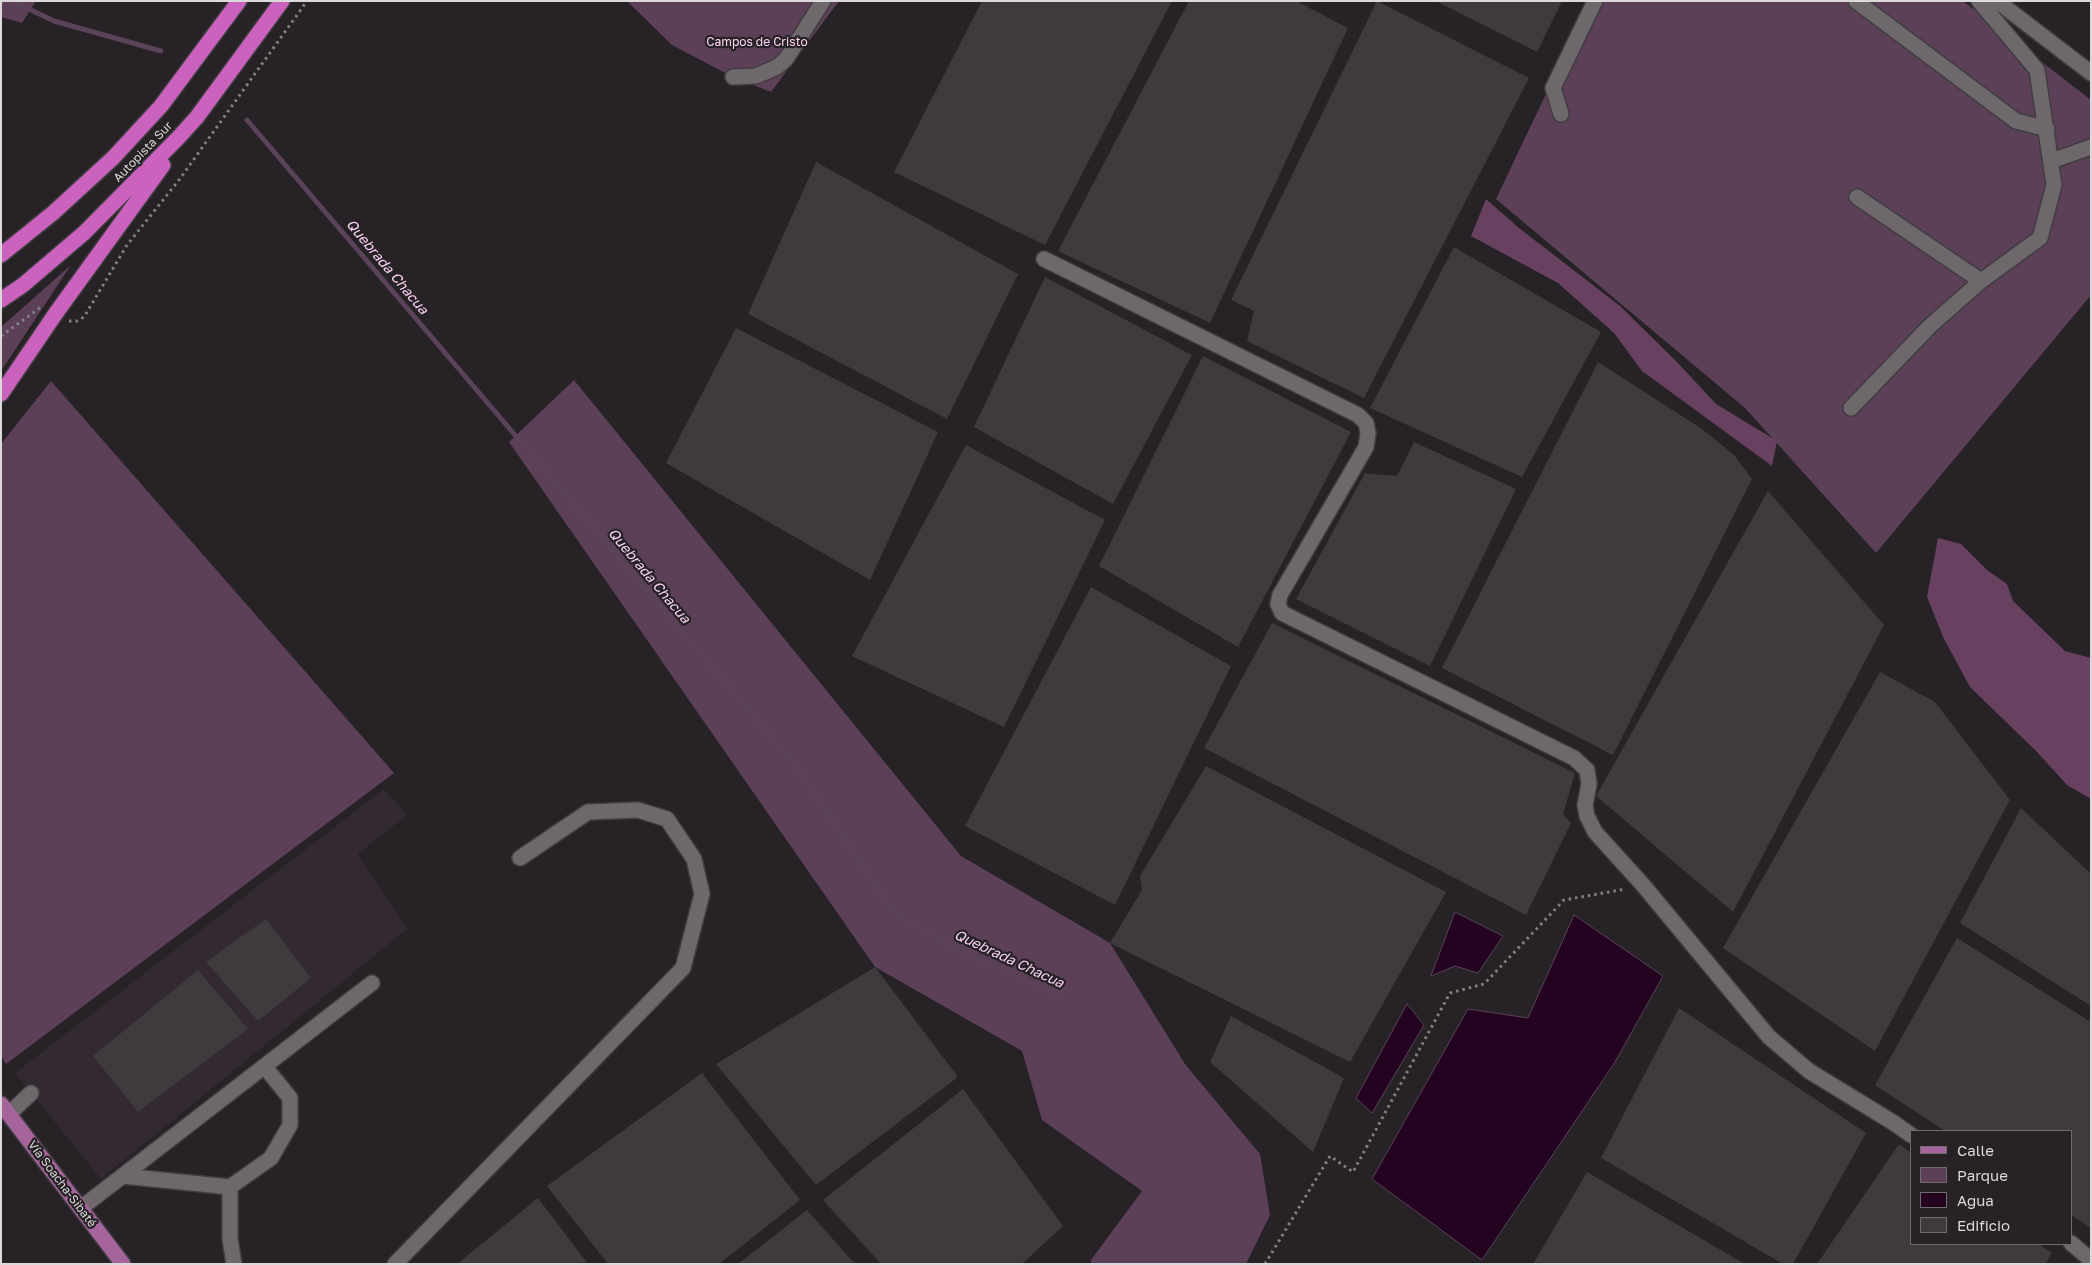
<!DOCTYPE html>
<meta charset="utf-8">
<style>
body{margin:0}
#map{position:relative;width:2092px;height:1265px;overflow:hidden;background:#262226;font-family:"Golos Text",sans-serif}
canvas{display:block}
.frame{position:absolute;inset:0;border:2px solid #dcd9db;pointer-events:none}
.legend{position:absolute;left:1910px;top:1130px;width:162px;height:115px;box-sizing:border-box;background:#262226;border:1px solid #6f6b6e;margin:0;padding:6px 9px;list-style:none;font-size:15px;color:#dcd9db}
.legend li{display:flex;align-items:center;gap:10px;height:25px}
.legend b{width:25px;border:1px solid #6f6b6e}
</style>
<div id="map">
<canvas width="2092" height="1265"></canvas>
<div class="frame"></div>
<ul class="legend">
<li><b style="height:6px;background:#a6649d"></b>Calle</li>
<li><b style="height:14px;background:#5c4058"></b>Parque</li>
<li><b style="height:14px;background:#230320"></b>Agua</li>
<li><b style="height:14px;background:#3f3a3e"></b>Edificio</li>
</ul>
</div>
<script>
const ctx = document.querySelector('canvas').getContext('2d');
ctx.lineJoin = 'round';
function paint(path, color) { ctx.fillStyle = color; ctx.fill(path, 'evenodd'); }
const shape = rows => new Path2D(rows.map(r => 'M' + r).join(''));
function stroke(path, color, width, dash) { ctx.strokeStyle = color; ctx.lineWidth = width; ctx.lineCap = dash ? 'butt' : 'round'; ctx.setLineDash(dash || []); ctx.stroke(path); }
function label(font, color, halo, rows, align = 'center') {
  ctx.font = font + ' "Golos Text",sans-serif'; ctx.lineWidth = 4.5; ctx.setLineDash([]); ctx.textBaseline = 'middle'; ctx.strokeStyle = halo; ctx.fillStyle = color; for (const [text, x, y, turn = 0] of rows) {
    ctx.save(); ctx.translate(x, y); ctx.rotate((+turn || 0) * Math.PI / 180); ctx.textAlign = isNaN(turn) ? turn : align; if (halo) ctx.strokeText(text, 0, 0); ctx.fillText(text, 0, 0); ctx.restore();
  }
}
const built = shape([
 [384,789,407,815,358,854,407,929,101,1179,15,1073]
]);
const green = shape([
 [1,1,36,1,22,23,1,17],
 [627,1,839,1,771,92,733,77,672,45],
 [1590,1,1963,1,2091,100,2091,295,1876,553,1745,408,1496,199],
 [71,265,1,371,1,327],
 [574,380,961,856,1110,943,1185,1064,1260,1154,1270,1215,1246,1264,1091,1264,1091,1260,1142,1191,1042,1120,1022,1051,875,967,509,442],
 [51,381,394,773,6,1064,1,1056,1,444]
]);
const forest = shape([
 [1486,199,1519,228,1620,306,1676,361,1716,404,1777,441,1772,466,1642,371,1614,333,1558,283,1471,236],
 [1938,538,1961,544,1987,570,2007,584,2013,601,2065,651,2091,658,2091,799,2067,785,2036,751,1970,687,1943,637,1927,597]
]);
const water = shape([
 [1455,912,1503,936,1478,973,1455,966,1431,976,1455,912],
 [1574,915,1663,976,1615,1062,1482,1260,1372,1179,1468,1009,1528,1018,1574,915],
 [1407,1004,1424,1025,1372,1113,1356,1098,1407,1004]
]);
const stream = shape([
 [12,1,54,21,161,51],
 [247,120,794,763,896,914,963,953,1065,998]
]);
const building = shape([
 [982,1,1172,1,1045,245,894,172],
 [1189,1,1296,1,1348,28,1210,323,1058,251],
 [1377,1,1529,78,1364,398,1247,341,1254,311,1231,300],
 [1436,1,1562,1,1537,52],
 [816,162,1018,274,947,419,748,314],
 [1454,247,1601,332,1522,477,1370,408],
 [1045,277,1192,355,1113,504,974,427],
 [736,328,938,432,870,580,666,463],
 [1203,356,1351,432,1238,647,1099,566],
 [1598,362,1702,429,1734,455,1752,479,1613,755,1442,668],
 [1414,442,1516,489,1430,666,1296,599,1365,473,1397,476],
 [966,445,1105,520,1004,727,852,656],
 [1768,491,1884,625,1733,912,1596,796],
 [1091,587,1231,666,1115,905,965,826],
 [1272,623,1575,773,1563,814,1571,823,1526,915,1204,748],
 [1880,672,1935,702,2010,800,1875,1051,1723,948],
 [1206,766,1446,892,1350,1062,1110,943,1142,890,1140,876],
 [2021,808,2091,874,2091,1006,1960,923],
 [266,919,311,978,258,1021,206,962],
 [1957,938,2091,1022,2091,1228,2071,1215,2071,1131,1945,1131,1875,1085],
 [875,967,958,1077,816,1185,716,1064],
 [198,970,248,1029,138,1112,93,1056],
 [1679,1008,1866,1133,1793,1264,1783,1264,1601,1158],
 [1231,1016,1344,1078,1313,1152,1210,1062],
 [702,1073,800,1200,719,1264,608,1264,547,1186],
 [963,1089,1063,1226,1022,1264,881,1264,823,1200],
 [1899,1144,1911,1153,1911,1244,2038,1244,2052,1253,2045,1264,1817,1264],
 [1587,1172,1745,1264,1533,1264],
 [538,1198,588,1264,457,1264],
 [807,1210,855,1264,738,1264]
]);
const path = shape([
 [69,321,77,321,84,317,127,245,179,180,307,1],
 [1,336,41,307],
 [1265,1264,1330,1156,1353,1172,1450,993,1484,984,1564,900,1626,889]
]);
const minor = shape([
 [1856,1,2016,121,2047,129],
 [1997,1,2091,73],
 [733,77,756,76,777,67,786,59,823,1],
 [1561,114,1553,88,1595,1],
 [2051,161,2091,147],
 [1857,197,1981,281],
 [1044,259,1358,415,1366,423,1368,433,1366,447,1280,595,1278,604,1282,613,1574,758,1587,770,1589,784,1585,805,1587,816,1595,832,1643,885,1769,1037,1809,1071,1894,1123,1911,1135],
 [1851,408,1930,326,1981,281,2040,238,2054,185,2037,70,1979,1],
 [9,1114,31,1093],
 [123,1176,230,1187,271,1158,290,1125,290,1098,265,1067],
 [230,1187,230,1239,234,1264],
 [81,1208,372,983],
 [2071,1243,2091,1260],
 [395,1264,683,968,702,894,694,859,667,819,638,810,588,812,520,858]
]);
const major = shape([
 [1,1104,123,1264]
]);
const highway = shape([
 [1,255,53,213,113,158,161,106,239,1],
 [1,300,23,285,84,233,179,137,197,117,282,1],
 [1,394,56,313,163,165]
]);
const parkNames = [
 ["Campos de Cristo",757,42]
];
const streetNames = [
 ["Autopista Sur",143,152,-46],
 ["Vía Soacha-Sibaté",62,1184,53]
];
const waterNames = [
 ["Quebrada Chacua",387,267,50],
 ["Quebrada Chacua",649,576,50],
 ["Quebrada Chacua",1009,959,25]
];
paint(built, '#322931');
paint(green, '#5c4058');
paint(forest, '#684161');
paint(water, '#230320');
stroke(water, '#5a4358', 1);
stroke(stream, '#5a4358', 5);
paint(building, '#3f3a3e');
stroke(minor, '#403d40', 18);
stroke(major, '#403d40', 18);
stroke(highway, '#403d40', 18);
stroke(path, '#848184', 3, [2.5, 4]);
stroke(minor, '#6e686c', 15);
stroke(major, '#a6649d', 15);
stroke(highway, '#cb62bd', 15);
label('12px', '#fdd5f5', '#262226', parkNames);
label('12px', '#dcd9db', '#262226', streetNames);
label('italic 14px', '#fad2f3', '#262226', waterNames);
</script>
